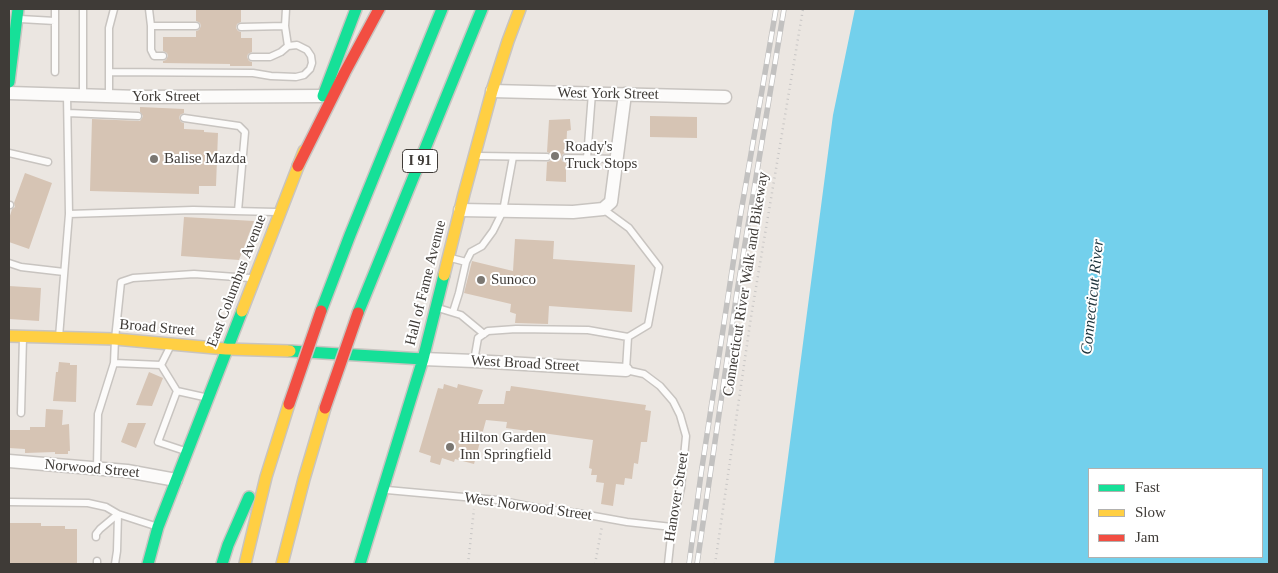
<!DOCTYPE html>
<style>
body{margin:0}
#map{position:relative;width:1278px;height:573px;overflow:hidden;background:#ebe6e1;font-family:Georgia,serif}
canvas{display:block}
.frame{position:absolute;inset:0;border:10px solid #3f3b37;pointer-events:none}
.legend{position:absolute;left:1088px;top:468px;width:175px;height:90px;box-sizing:border-box;background:#fff;border:1px solid #b2b1af;margin:0;padding:6px 9px;list-style:none;font-size:15px;color:#3f3b37}
.legend li{display:flex;align-items:center;gap:10px;height:25px}
.legend b{width:25px;border:1px solid #b2b1af}
</style>
<div id="map">
<canvas width="1278" height="573"></canvas>
<div class="frame"></div>
<ul class="legend">
<li><b style="height:6px;background:#16e098"></b>Fast</li>
<li><b style="height:6px;background:#ffcf43"></b>Slow</li>
<li><b style="height:6px;background:#f24e42"></b>Jam</li>
</ul>
</div>
<script>
const ctx = document.querySelector('canvas').getContext('2d');
ctx.lineJoin = 'round';
function paint(path, color) { ctx.fillStyle = color; ctx.fill(path, 'evenodd'); }
const shape = rows => new Path2D(rows.map(r => 'M' + r).join(''));
function stroke(path, color, width, dash) { ctx.strokeStyle = color; ctx.lineWidth = width; ctx.lineCap = dash ? 'butt' : 'round'; ctx.setLineDash(dash || []); ctx.stroke(path); }
function label(font, color, halo, rows, align = 'center') {
  ctx.font = font + ' Georgia,serif'; ctx.lineWidth = 4; ctx.setLineDash([]); ctx.textBaseline = 'middle'; ctx.strokeStyle = halo; ctx.fillStyle = color; for (const [text, x, y, turn = 0] of rows) {
    ctx.save(); ctx.translate(x, y); ctx.rotate((+turn || 0) * Math.PI / 180); ctx.textAlign = isNaN(turn) ? turn : align; if (halo) ctx.strokeText(text, 0, 0); ctx.fillText(text, 0, 0); ctx.restore();
  }
}
const water = shape([
 [855,9,1269,9,1269,564,774,564,833,115],
 [1089,469,1262,469,1262,557,1089,557]
]);
const building = shape([
 [196,10,241,10,241,22,237,24,236,28,238,31,241,32,241,38,252,38,252,52,248,54,247,57,249,61,252,62,252,66,230,66,230,64,163,63,163,61,166,60,168,56,167,53,163,51,163,37,196,37,196,31,199,30,201,26,200,23,196,21],
 [140,107,184,109,184,113,180,115,179,118,181,122,184,123,184,129,204,130,204,132,218,133,216,186,199,186,199,194,90,191,92,119,140,121,142,118,143,116,140,112],
 [650,116,697,117,697,138,650,137],
 [570,119,571,130,567,131,566,153,563,154,561,157,562,161,566,163,566,182,546,181,547,162,550,161,552,158,551,154,547,152,549,120],
 [25,173,52,183,29,249,9,242,9,219,12,209,15,207,14,203],
 [184,217,254,221,239,260,181,256],
 [515,239,554,241,553,259,635,265,632,312,549,306,548,324,515,323,516,314,510,312,511,304,464,293,472,261,513,271],
 [9,286,41,288,39,321,9,319],
 [59,362,70,363,70,365,77,365,76,402,53,401,56,372,58,372],
 [149,372,163,378,152,406,136,405],
 [444,384,457,388,458,384,483,390,478,404,504,404,506,391,510,391,511,386,646,405,645,410,651,411,647,442,641,442,638,464,634,463,632,479,625,478,624,485,616,484,613,506,601,504,604,483,596,482,597,475,591,475,592,469,589,468,593,440,506,428,507,422,486,420,474,464,455,459,454,462,442,458,440,465,430,462,431,456,419,452,438,388,443,389],
 [46,409,63,410,62,425,69,424,70,451,68,451,68,454,55,454,55,452,25,453,25,449,9,448,9,430,30,430,30,427,45,427],
 [128,423,146,423,136,448,121,442],
 [9,523,41,523,41,526,65,526,65,529,77,529,77,564,9,564]
]);
const path = shape([
 [468,564,474,509],
 [595,564,602,526],
 [715,564,751,317,803,9]
]);
const lane = shape([
 [83,9,83,95],
 [114,9,109,28,109,72,253,73,271,76,296,77,304,75,310,69,312,63,311,56,307,50,297,45,288,46,281,52,270,57,252,57],
 [149,9,151,26,151,50,154,56,163,56],
 [286,9,285,26,288,46],
 [20,19,55,21,55,72],
 [55,21,55,9],
 [151,26,196,26],
 [241,27,285,26],
 [109,96,109,72],
 [68,113,138,116],
 [184,118,239,126,245,132,238,211],
 [9,153,48,162],
 [478,156,547,157],
 [566,158,617,159],
 [587,158,592,93],
 [9,205,10,205],
 [603,209,629,228,659,267,648,325,628,337],
 [69,214,193,210,276,212],
 [451,258,466,262,459,293,453,312],
 [466,262,471,252,482,246,493,231,503,211,513,157],
 [9,263,21,267,64,272],
 [438,308,461,315,484,334],
 [59,337,69,214,67,95],
 [170,347,161,365,177,391,204,397],
 [474,361,478,338,488,331,516,329,588,330,628,337,626,370,644,374,660,386,673,401,680,415,686,436,681,488,672,527,668,564],
 [161,365,114,363,115,339,121,282,133,278,194,274,250,278],
 [177,391,158,442,185,451],
 [21,413,23,338],
 [97,468,98,414,114,363],
 [387,490,497,500,538,508,577,513,627,522,672,527],
 [9,502,88,503,106,507,118,514,100,529,96,534,96,537],
 [97,561,97,564],
 [115,564,117,551,118,514,155,526]
]);
const street = shape([
 [492,91,725,97],
 [9,93,139,97,324,96],
 [460,210,573,212,603,209,611,202,625,94],
 [423,359,474,361,626,370],
 [9,461,127,471,176,480]
]);
const fast = shape([
 [9,82,18,9],
 [323,96,356,9],
 [321,311,350,235,442,9],
 [358,313,482,9],
 [290,351,423,359],
 [148,564,158,527,242,311],
 [222,564,228,545,249,497],
 [360,564,423,359,444,275]
]);
const slow = shape([
 [444,275,464,194,492,91,508,41,520,9],
 [242,311,304,151],
 [9,336,115,339,226,349,290,351],
 [245,564,266,477,289,404],
 [282,564,304,479,325,408]
]);
const jam = shape([
 [298,166,345,72,379,9]
]);
const rail = shape([
 [689,564,701,474,740,218,776,9],
 [697,564,737,292,784,9]
]);
const jamBridge = shape([
 [289,404,321,311],
 [325,408,358,313]
]);
const markers = [
 [555,156,5,"#7b7772"],
 [154,159,5,"#7b7772"],
 [481,280,5,"#7b7772"],
 [450,447,5,"#7b7772"]
];
const shields = [
 [420,161,35]
];
const shieldNames = [
 ["I 91",420,161]
];
const streetNames = [
 ["West York Street",608,94,1],
 ["York Street",166,97],
 ["East Columbus Avenue",237,281,-69],
 ["Hall of Fame Avenue",426,283,-76],
 ["Connecticut River Walk and Bikeway",746,284,-81],
 ["Broad Street",157,328,5],
 ["West Broad Street",525,364,3],
 ["Norwood Street",92,469,5],
 ["Hanover Street",677,497,-81],
 ["West Norwood Street",528,507,8]
];
const poiNames = [
 ["Roady's",565,147],
 ["Truck Stops",565,164],
 ["Balise Mazda",164,159],
 ["Sunoco",491,280],
 ["Hilton Garden",460,438],
 ["Inn Springfield",460,455]
];
const waterNames = [
 ["Connecticut River",1093,297,-84]
];
paint(water, '#73d0ec');
paint(building, '#d6c4b4');
stroke(lane, '#c8c4c0', 9);
stroke(street, '#c8c4c0', 15);
stroke(fast, '#c8c4c0', 14);
stroke(slow, '#c8c4c0', 14);
stroke(jam, '#c8c4c0', 14);
stroke(path, '#c8c6c5', 2.5, [1, 4]);
stroke(lane, '#fcfbfa', 6);
stroke(street, '#fcfbfa', 12);
stroke(fast, '#16e098', 11);
stroke(slow, '#ffcf43', 11);
stroke(jam, '#f24e42', 11);
stroke(rail, '#c2c1c0', 5.5);
stroke(rail, '#fff', 4, [11]);
stroke(jamBridge, '#c8c4c0', 14, []);
stroke(jamBridge, '#f24e42', 11);
for (const [x, y, r, color] of markers) { const dot = new Path2D(); dot.arc(x, y, r, 0, 2 * Math.PI); ctx.fillStyle = color; ctx.fill(dot); stroke(dot, '#fff', 2); }
for (const [x, y, w] of shields) { const box = new Path2D(); box.roundRect(x - w / 2, y - 11.5, w, 23, 4); ctx.fillStyle = '#fff'; ctx.fill(box); stroke(box, '#3f3b37', 1); }
label('bold 14px', '#3f3b37', null, shieldNames);
label('15px', '#3f3b37', '#fff', streetNames);
label('15px', '#3f3b37', '#fff', poiNames, 'left');
label('italic 16px', '#1c323a', '#fff', waterNames);
</script>
